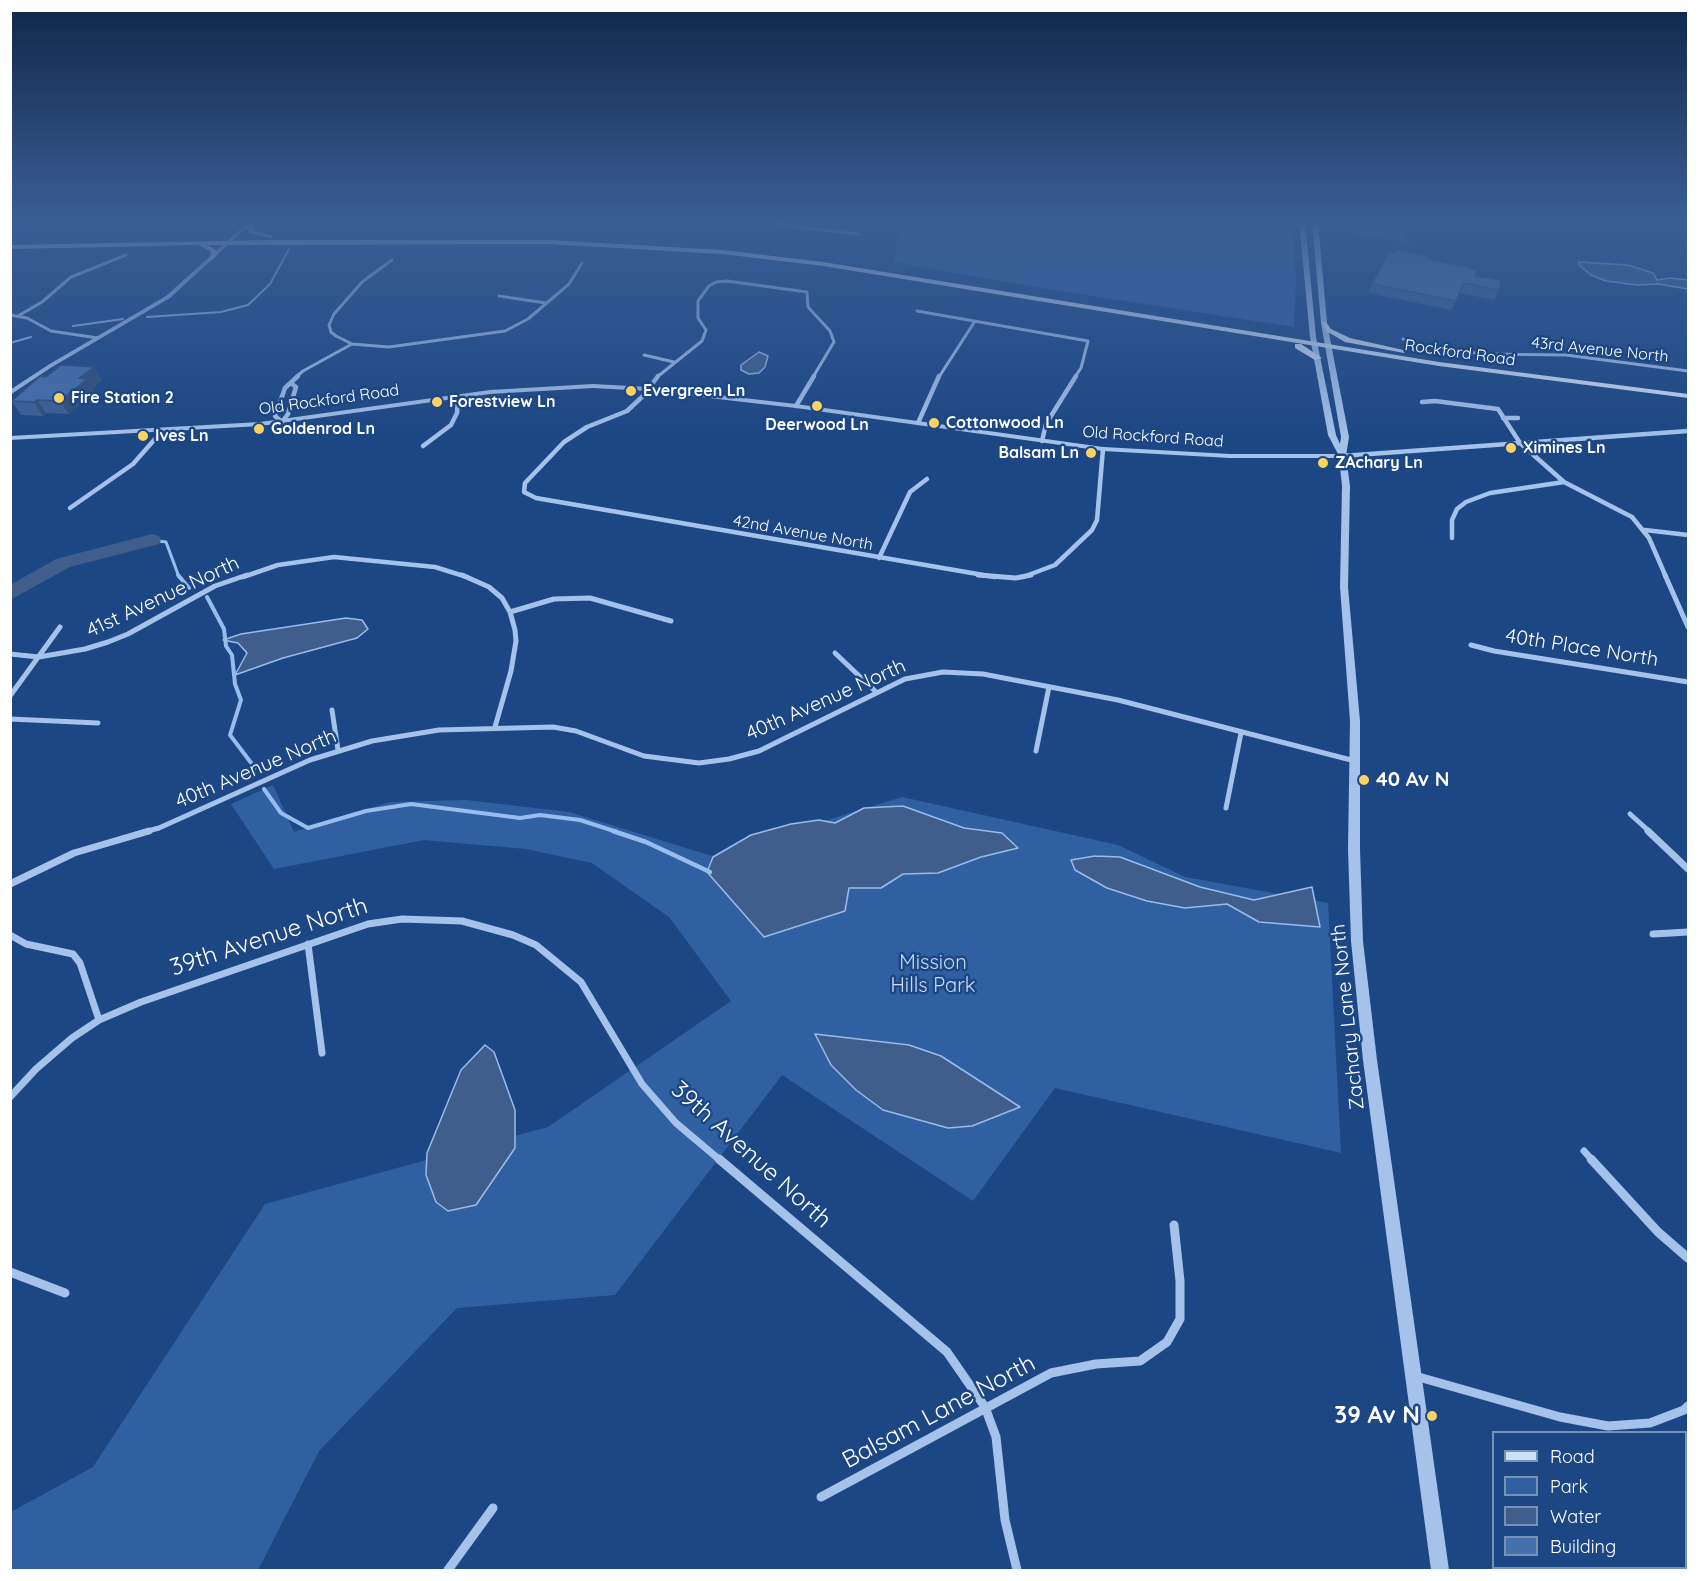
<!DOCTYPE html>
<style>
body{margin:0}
#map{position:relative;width:1699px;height:1581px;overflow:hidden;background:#1d4784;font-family:Quicksand,sans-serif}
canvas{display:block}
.frame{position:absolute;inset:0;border:12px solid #fff;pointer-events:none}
.legend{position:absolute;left:1492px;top:1431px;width:195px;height:138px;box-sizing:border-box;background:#1d4784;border:2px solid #7791b5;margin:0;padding:8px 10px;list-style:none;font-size:18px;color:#fff}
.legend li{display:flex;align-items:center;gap:12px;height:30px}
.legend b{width:30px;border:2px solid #7791b5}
</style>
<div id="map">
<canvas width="1699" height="1581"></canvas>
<div class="frame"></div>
<ul class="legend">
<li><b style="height:8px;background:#d0e0f8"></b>Road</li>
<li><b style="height:16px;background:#3160a2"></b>Park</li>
<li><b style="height:16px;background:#405e8b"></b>Water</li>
<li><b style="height:16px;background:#4670ad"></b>Building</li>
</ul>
</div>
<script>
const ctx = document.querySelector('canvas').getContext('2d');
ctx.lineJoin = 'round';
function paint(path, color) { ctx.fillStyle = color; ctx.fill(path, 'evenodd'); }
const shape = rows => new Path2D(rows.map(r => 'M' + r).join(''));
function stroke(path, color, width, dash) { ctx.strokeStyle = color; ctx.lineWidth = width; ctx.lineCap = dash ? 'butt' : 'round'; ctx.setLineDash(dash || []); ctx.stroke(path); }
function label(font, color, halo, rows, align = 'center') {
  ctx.font = font + ' Quicksand,sans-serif'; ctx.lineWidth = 5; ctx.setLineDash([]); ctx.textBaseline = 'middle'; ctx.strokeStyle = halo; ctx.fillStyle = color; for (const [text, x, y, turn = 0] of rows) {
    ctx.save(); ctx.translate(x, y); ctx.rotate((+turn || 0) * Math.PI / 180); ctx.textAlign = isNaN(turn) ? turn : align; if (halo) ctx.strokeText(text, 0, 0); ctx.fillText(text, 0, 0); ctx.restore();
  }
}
const green = shape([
 [901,221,1293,221,1296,284,1294,327,1034,287,894,262],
 [1350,221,1379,221,1393,225,1410,243,1356,235,1352,233],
 [1399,221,1445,221,1446,234,1424,231],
 [273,785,294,832,390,802,466,800,569,812,712,856,902,797,1118,845,1185,877,1328,903,1341,1153,1055,1088,973,1201,782,1075,615,1295,457,1308,319,1451,258,1570,11,1570,11,1512,93,1467,265,1204,548,1127,731,1001,669,917,592,863,526,849,424,840,274,869,231,804]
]);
const water = shape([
 [1579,262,1628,265,1653,273,1657,280,1669,278,1688,280,1688,289,1658,284,1637,285,1606,281,1591,275,1580,266,1579,262],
 [759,352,768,356,765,367,759,373,749,374,741,370,741,365,759,352],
 [346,618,362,620,368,629,357,638,283,658,235,675,247,653,238,643,223,640,241,634,346,618],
 [903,806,964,828,1002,833,1018,848,981,857,938,873,903,874,881,888,849,888,845,911,764,937,707,872,713,857,751,835,791,824,819,820,835,823,864,808,903,806],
 [1095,856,1120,857,1200,887,1254,900,1312,887,1320,927,1259,922,1227,904,1185,908,1147,901,1107,888,1075,870,1071,860,1095,856],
 [815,1034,909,1045,941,1056,1020,1107,972,1126,948,1128,883,1110,856,1090,831,1065,815,1034],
 [485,1045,494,1052,515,1110,515,1148,476,1205,448,1211,436,1202,426,1175,427,1153,461,1070,485,1045]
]);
const streamFar3 = shape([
 [300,230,306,221],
 [147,317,221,312,248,305,270,284,289,249],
 [73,326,123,319],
 [10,343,31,337]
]);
const streamFar2 = shape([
 [152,540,166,542,179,577]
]);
const streamFar1 = shape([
 [178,575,189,588],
 [207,597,224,629,226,646,232,655,235,684,241,700,230,735,255,768],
 [264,789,281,813,308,828,366,811,411,804,520,818,540,815,580,820,617,832]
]);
const stream = shape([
 [613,831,646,842,710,872]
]);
const river = shape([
 [152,534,159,536,161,540,159,544,70,567,10,600,10,585,56,559,152,534]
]);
const minorFar4 = shape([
 [769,221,782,225,859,234],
 [392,260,362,282,334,314,329,325,331,332,336,336,352,344,389,347,505,331,528,319,569,284,582,263],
 [499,296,546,303],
 [917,311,1088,341,1081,368,1075,377],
 [10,315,27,318,51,331,98,338],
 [18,316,42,302,71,277,126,255],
 [1403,339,1426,346,1482,354,1566,355,1688,371],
 [644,355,674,362],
 [296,377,303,371,352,344],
 [657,377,702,341,706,330,698,318,698,301,709,286,716,282,727,281,807,292,808,307,830,331,834,342,813,377],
 [939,377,975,321]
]);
const minorFar3 = shape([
 [658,376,643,396,627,411,587,427,564,442,525,483,524,492,536,498,995,577],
 [292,384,296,387,288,414,282,422,275,416,285,388,298,376],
 [1422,402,1435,401,1498,409,1520,443,1564,482,1632,517,1649,538,1666,577],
 [796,406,814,376],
 [1503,418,1518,418],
 [918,423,939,376],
 [1042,441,1046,424,1076,376],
 [423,446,451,425,457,413,458,396],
 [1342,456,1688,431],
 [70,508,133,464,162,431],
 [1645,530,1688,535],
 [1452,538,1452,520,1457,509,1466,502,1490,493,1564,482],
 [879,558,910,492,927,479],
 [243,577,278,565,334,557,435,567,467,577],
 [1023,577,1055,565,1092,530,1097,520,1103,449]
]);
const minorFar2 = shape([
 [462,575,489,587,502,598,510,612,515,630,516,641,511,671,495,727],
 [978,575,1016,578,1031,575],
 [1665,575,1688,627],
 [510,612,554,599,590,598,671,621],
 [1471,645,1494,651,1688,682],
 [835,653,876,692],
 [10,654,39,657,85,649,108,642,128,634,215,586,247,575],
 [10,696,60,627],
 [332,710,338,750],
 [10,719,98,723],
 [1036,751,1049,687],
 [1226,808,1241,733],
 [1630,814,1650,832],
 [144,832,159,828,310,760,372,741,439,730,553,727,576,731,644,756,699,763,729,759,759,751,905,679,943,672,983,674,1118,700,1355,761]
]);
const minorFar1 = shape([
 [1648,831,1688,869],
 [10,884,74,853,149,831],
 [1653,934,1688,932],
 [10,935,26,944,73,954,80,963,99,1020],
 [308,944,322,1053],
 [10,1097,36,1069,72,1038,99,1020,141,1002,368,924,402,919,462,921,513,935,536,945,581,982,642,1084,676,1123,721,1161],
 [1584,1151,1593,1161]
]);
const minor = shape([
 [719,1159,947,1352,985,1407,996,1437,1005,1520,1017,1570],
 [1591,1159,1658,1232,1688,1258],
 [10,1272,65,1293],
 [1415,1376,1560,1417,1608,1426,1650,1423,1684,1410,1688,1406],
 [821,1497,1051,1373,1096,1364,1140,1361,1167,1342,1180,1319,1180,1281,1174,1225],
 [448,1570,493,1508]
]);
const tertiary = shape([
 [249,221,254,221,170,298,52,367,10,395,10,390,48,365,166,296,249,221],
 [1299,221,1305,221,1316,337,1336,435,1340,444,1341,437,1321,323,1312,221,1318,221,1327,323,1349,437,1346,456,1350,486,1348,587,1360,721,1360,849,1363,941,1377,1060,1449,1570,1431,1570,1363,1060,1351,941,1348,849,1350,721,1340,587,1342,486,1339,458,1230,458,1103,451,796,408,648,391,593,388,490,394,260,426,10,440,10,436,260,422,490,390,593,384,648,387,796,404,1103,447,1230,454,1338,454,1328,435,1310,337,1299,221]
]);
const secondary = shape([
 [248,223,252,223,254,231,273,236,270,238,250,233,246,228,248,223],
 [273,240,549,240,722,250,823,262,1439,362,1688,394,1688,398,1439,366,823,266,722,254,549,244,207,245,216,250,217,255,211,261,208,259,211,255,210,251,198,245,10,249,10,245,273,240],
 [1322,322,1326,322,1331,329,1350,338,1408,351,1404,353,1345,342,1326,331,1322,322],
 [1295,344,1301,344,1322,358,1315,360,1295,348,1295,344]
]);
const wall = shape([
 [1427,259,1475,276,1499,290,1494,300,1459,293,1451,310,1368,293,1372,284],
 [94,367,102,380,93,388,95,392,69,414,46,413,43,416,21,415,12,401,46,377]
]);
const shadedWall = shape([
 [94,367,102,380,93,388,95,392,69,414,60,401,79,378],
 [37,400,46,413,43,416,34,402]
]);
const building = shape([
 [1395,250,1429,256,1427,259,1462,266,1477,270,1475,276,1501,280,1499,290,1464,283,1456,301,1372,284,1389,252,1394,253,1395,250],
 [61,365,94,367,79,378,87,379,60,401,37,400,34,402,12,401,40,376,46,377,61,365]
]);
const markers = [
 [631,391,6,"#fad363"],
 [59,398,6,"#fad363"],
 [437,402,6,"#fad363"],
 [817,406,6,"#fad363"],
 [934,423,6,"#fad363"],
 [259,429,6,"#fad363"],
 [143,436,6,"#fad363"],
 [1511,448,6,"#fad363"],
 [1091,453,6,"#fad363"],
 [1323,463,6,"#fad363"],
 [1364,780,6,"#fad363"],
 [1432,1416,6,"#fad363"]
];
const farStreetnames = [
 ["43rd Avenue North",1600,350,6],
 ["Rockford Road",1460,353,8],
 ["Old Rockford Road",329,400,-8],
 ["Old Rockford Road",1153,437,4],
 ["42nd Avenue North",803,533,10]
];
const farPoinames = [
 ["Evergreen Ln",643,391],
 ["Fire Station 2",71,398],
 ["Forestview Ln",449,402],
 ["Cottonwood Ln",946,423],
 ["Deerwood Ln",817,425,"center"],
 ["Goldenrod Ln",271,429],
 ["Ives Ln",155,436],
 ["Ximines Ln",1523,448],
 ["Balsam Ln",1079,453,"right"],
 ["ZAchary Ln",1335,463]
];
const streetNames = [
 ["41st Avenue North",163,597,-25],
 ["40th Place North",1582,648,9],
 ["40th Avenue North",826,700,-24],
 ["40th Avenue North",256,769,-23],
 ["Zachary Lane North",1348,1017,-96]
];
const poiNames = [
 ["40 Av N",1376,780]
];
const parkNames = [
 ["Mission",933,963],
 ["Hills Park",933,986]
];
const nearStreetnames = [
 ["39th Avenue North",269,937,-18],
 ["39th Avenue North",751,1155,42],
 ["Balsam Lane North",939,1412,-28]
];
const nearPoinames = [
 ["39 Av N",1420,1416]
];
paint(green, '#3160a2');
paint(water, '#405e8b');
stroke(water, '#98bcec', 1.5);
stroke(streamFar3, '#98bcec', 2);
stroke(streamFar2, '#98bcec', 3);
stroke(streamFar1, '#98bcec', 4);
stroke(stream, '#98bcec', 4.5);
paint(river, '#405e8b');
stroke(minorFar4, '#a5c2ea', 3);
stroke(minorFar3, '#a5c2ea', 4.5);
stroke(minorFar2, '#a5c2ea', 5);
stroke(minorFar1, '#a5c2ea', 7);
stroke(minor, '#a5c2ea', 9);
paint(tertiary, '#a5c2ea');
paint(secondary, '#d0e0f8');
paint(wall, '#3c6095');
paint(shadedWall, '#314e79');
paint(building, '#4670ad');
stroke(building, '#314e79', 1.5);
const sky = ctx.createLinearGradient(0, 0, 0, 443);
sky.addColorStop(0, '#102749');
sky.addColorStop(0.5, '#3a5e94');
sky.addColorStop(1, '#3a5e9400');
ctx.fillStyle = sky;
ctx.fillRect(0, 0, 1699, 443);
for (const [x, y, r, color] of markers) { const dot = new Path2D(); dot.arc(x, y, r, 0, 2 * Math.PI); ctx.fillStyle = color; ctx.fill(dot); stroke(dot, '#1d4784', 2); }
label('16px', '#fff', '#1d4784', farStreetnames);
label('bold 16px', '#fff', '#1d4784', farPoinames, 'left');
label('20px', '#fff', '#1d4784', streetNames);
label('bold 20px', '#fff', '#1d4784', poiNames, 'left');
label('20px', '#c9ddf8', '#1d4784', parkNames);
label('24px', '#fff', '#1d4784', nearStreetnames);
label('bold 24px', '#fff', '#1d4784', nearPoinames, 'right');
</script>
